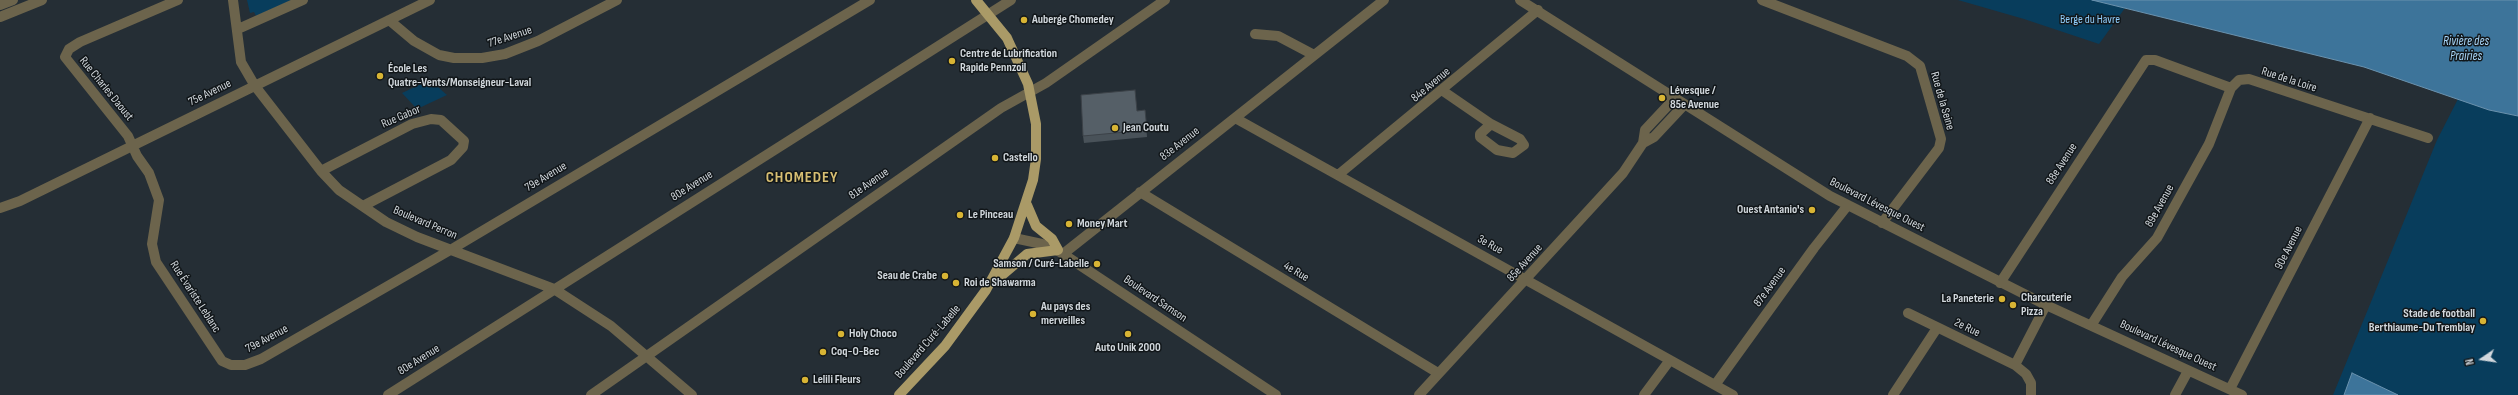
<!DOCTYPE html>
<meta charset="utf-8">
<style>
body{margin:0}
#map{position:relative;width:2518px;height:395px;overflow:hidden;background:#252e35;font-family:"Sofia Sans Condensed",sans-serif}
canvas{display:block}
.north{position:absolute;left:2462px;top:339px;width:40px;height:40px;-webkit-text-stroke:3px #111619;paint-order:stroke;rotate:257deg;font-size:11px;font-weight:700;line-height:16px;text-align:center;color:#d2d8dd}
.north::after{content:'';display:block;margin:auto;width:14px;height:18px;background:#d2d8dd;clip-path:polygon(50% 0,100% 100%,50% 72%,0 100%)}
</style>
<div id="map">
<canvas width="2518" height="395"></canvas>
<div class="north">N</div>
</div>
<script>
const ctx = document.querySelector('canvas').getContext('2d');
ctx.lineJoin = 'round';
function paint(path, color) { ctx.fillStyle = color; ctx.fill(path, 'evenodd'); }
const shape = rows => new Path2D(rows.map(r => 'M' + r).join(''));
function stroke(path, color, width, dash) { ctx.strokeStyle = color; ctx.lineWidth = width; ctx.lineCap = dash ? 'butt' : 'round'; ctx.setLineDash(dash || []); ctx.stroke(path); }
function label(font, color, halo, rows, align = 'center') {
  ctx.font = font + ' "Sofia Sans Condensed",sans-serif'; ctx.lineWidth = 3; ctx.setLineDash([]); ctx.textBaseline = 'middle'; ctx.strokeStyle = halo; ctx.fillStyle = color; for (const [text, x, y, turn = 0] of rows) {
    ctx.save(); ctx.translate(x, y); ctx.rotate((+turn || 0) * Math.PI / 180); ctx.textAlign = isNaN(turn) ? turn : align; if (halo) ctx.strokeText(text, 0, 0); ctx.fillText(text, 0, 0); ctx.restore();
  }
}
const green = shape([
 [247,0,293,0,256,16,254,12,250,13],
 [1958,0,2092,0,2125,8,2099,44,2024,19],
 [430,80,447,95,417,109,402,93],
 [2458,99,2489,110,2518,116,2518,395,2333,395,2437,140]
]);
const water = shape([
 [2092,0,2518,0,2518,116,2489,110,2364,67,2092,0],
 [2352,373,2398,395,2344,395,2352,373]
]);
const minor = shape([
 [178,0,80,42,69,49,65,57,128,136,137,156,149,173,159,200,152,244,156,262,222,361,231,365,245,365,261,359,452,249,870,0],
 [233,0,241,62,255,86,321,171,339,190,386,222,417,237,554,289,611,326,692,395],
 [1520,0,1830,196,2046,305,2242,395],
 [1762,0,1907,56,1920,66,1941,139,1939,148,1882,223],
 [0,5,13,0],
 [0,17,42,0],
 [389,20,414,41,439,55,454,58,482,58,505,54,538,41,617,0],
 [238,29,303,0],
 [1255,34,1278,36,1314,55],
 [1443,91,1491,124],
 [1235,118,1733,395],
 [1491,124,1520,139,1524,145,1513,153,1497,150,1480,137,1480,134,1491,124],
 [1643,143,1654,137,1684,105],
 [321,171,412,124,431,119,441,120,464,141,463,147,451,160,363,206],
 [1338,175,1538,10],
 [1140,192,1438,373],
 [0,208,20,201,430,0],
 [1014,238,1042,244,1060,252,1276,395],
 [1063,254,1384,0],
 [2000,283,2146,60,2155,60,2231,88],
 [1908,313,2015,365,2026,374,2031,383,2031,395],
 [2092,324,2122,277,2157,238,2209,144,2231,88,2239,80,2249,79,2428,138],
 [2015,365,2046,305],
 [1715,385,1814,248,1848,205],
 [2230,389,2370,118],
 [388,395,1011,0],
 [591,395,1001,108,1046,83,1165,0],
 [1419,395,1623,173,1643,143,1645,130,1674,99],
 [1644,395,1670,360],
 [1893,395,1937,328],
 [2175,395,2188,371]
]);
const major = shape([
 [994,282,1027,254,1058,250,1052,239,1036,226,1027,205],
 [899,395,945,346,986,290,1014,238,1033,180,1036,159,1036,124,1028,84,1007,38,976,0]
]);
const wall = shape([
 [1145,110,1147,137,1084,143,1083,136,1137,111]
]);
const building = shape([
 [1135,90,1137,111,1145,110,1147,130,1083,136,1081,95,1135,90]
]);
const markers = [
 [1024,20,4,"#d8b434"],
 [952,61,4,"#d8b434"],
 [380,76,4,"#d8b434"],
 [1662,98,4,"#d8b434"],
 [1115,128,4,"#d8b434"],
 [995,158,4,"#d8b434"],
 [1812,210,4,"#d8b434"],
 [960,215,4,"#d8b434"],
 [1069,224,4,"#d8b434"],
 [1097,264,4,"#d8b434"],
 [945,276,4,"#d8b434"],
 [956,283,4,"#d8b434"],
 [2002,299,4,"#d8b434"],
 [2013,305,4,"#d8b434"],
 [1033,314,4,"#d8b434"],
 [2483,321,4,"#d8b434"],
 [841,334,4,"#d8b434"],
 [1128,334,4,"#d8b434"],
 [823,352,4,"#d8b434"],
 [805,380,4,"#d8b434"]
];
const poiNames = [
 ["Auberge Chomedey",1032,20],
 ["Centre de Lubrification",960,54],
 ["Rapide Pennzoil",960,68],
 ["École Les",388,69],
 ["Quatre-Vents/Monseigneur-Laval",388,83],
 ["Lévesque /",1670,91],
 ["85e Avenue",1670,105],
 ["Jean Coutu",1123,128],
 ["Castello",1003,158],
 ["Ouest Antanio's",1804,210,"right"],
 ["Le Pinceau",968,215],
 ["Money Mart",1077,224],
 ["Samson / Curé-Labelle",1089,264,"right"],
 ["Seau de Crabe",937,276,"right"],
 ["Roi de Shawarma",964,283],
 ["Charcuterie",2021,298],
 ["Pizza",2021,312],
 ["La Paneterie",1994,299,"right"],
 ["Au pays des",1041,307],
 ["merveilles",1041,321],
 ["Stade de football",2475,314,"right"],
 ["Berthiaume-Du Tremblay",2475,328,"right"],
 ["Holy Choco",849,334],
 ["Auto Unik 2000",1128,348,"center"],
 ["Coq-O-Bec",831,352],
 ["Lelili Fleurs",813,380]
];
const parkNames = [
 ["Berge du Havre",2090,20]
];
const streetNames = [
 ["77e Avenue",510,37,-18],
 ["Rue de la Loire",2289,80,18],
 ["84e Avenue",1431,85,-40],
 ["Rue Charles Daoust",106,89,51],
 ["75e Avenue",210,93,-26],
 ["Rue de la Seine",1942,101,74],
 ["Rue Gabor",401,117,-23],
 ["83e Avenue",1180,144,-38],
 ["88e Avenue",2062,164,-57],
 ["79e Avenue",546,177,-31],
 ["81e Avenue",869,184,-35],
 ["80e Avenue",692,186,-32],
 ["Boulevard Lévesque Ouest",1877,205,27],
 ["89e Avenue",2160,206,-61],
 ["Boulevard Perron",425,223,23],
 ["3e Rue",1490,245,29],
 ["90e Avenue",2289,248,-63],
 ["85e Avenue",1525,263,-48],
 ["4e Rue",1296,272,31],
 ["87e Avenue",1770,287,-54],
 ["Rue Évariste Leblanc",195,297,57],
 ["Boulevard Samson",1155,299,34],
 ["2e Rue",1967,328,26],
 ["79e Avenue",267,339,-28],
 ["Boulevard Curé-Labelle",928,342,-49],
 ["Boulevard Lévesque Ouest",2168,346,25],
 ["80e Avenue",419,360,-32]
];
const waterNames = [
 ["Rivière des",2466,42],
 ["Prairies",2466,57]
];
const districtNames = [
 ["CHOMEDEY",802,178]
];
paint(green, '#083d5c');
paint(water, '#3d749a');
stroke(water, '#6a92ae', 1);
stroke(minor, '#6c644c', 10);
stroke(major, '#aa9a67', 10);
paint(wall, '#495259');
paint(building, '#555f67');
stroke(building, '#3c4248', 1);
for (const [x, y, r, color] of markers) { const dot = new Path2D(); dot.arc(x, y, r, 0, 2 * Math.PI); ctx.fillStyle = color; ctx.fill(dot); stroke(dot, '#111619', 1.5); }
label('bold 12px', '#d2d8dd', '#111619', poiNames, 'left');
label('12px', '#90cefc', '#111619', parkNames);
label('12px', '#d2d8dd', '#111619', streetNames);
label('italic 13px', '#a9d7fa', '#111619', waterNames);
ctx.letterSpacing = '1px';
label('bold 16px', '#d7be72', '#111619', districtNames);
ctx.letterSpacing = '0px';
</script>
